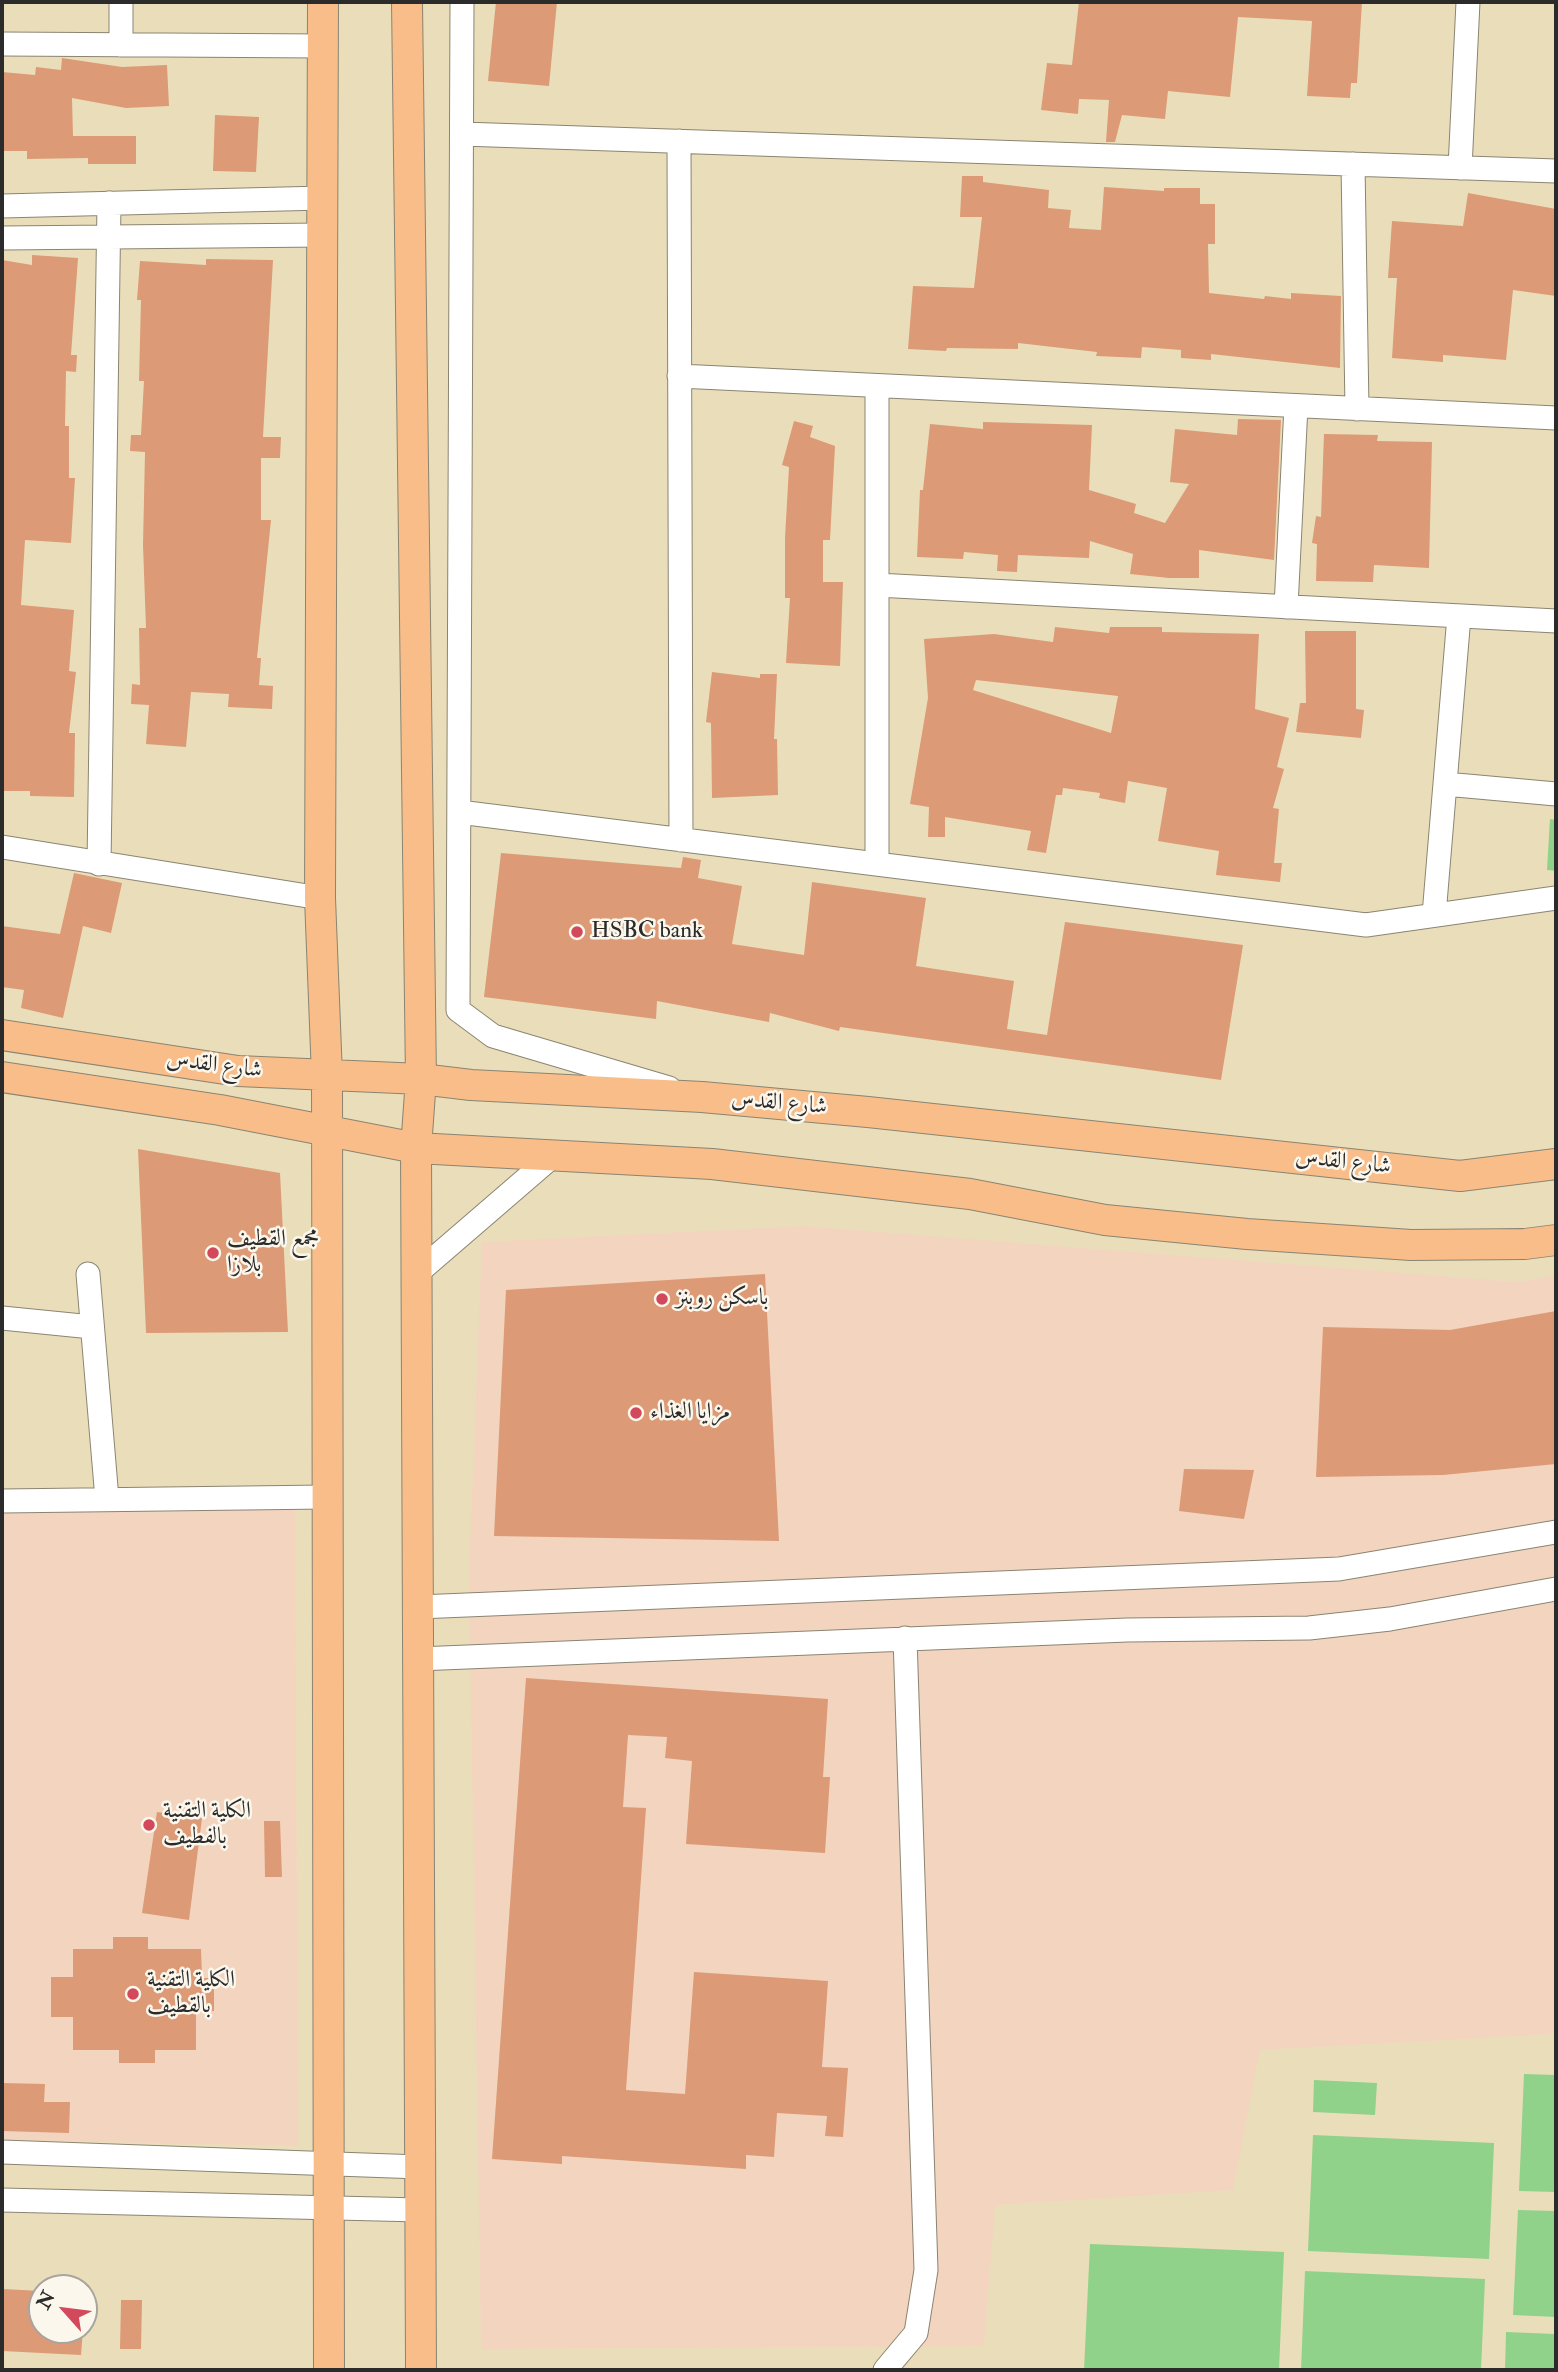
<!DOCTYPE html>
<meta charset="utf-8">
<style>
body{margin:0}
#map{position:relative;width:1558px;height:2372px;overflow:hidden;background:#eadeba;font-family:"IM FELL Double Pica",serif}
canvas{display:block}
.frame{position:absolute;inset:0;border:4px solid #2b2b2b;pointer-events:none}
.north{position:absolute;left:28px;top:2274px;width:70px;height:70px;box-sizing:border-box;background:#fbf7ec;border:2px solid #a8a59f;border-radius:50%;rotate:298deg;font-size:19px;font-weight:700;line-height:28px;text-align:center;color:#2b2b2b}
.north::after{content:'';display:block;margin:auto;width:24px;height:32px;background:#d1495b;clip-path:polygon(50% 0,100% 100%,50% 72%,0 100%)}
</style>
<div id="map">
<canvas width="1558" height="2372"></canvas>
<div class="frame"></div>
<div class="north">N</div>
</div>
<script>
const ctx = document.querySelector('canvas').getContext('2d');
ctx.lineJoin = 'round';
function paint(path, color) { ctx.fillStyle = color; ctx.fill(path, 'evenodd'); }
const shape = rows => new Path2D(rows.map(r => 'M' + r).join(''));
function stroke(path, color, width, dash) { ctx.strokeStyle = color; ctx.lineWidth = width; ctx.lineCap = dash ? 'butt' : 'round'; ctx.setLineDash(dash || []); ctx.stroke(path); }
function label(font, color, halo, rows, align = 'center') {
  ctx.font = font + ' "IM FELL Double Pica",Amiri,serif'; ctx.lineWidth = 5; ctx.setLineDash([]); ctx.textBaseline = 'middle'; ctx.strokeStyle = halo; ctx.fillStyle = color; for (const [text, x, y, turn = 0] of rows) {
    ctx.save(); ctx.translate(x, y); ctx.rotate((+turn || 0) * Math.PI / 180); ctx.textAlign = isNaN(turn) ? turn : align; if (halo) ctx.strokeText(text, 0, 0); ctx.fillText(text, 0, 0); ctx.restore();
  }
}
const built = shape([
 [803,1226,1518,1282,1556,1275,1556,2034,1260,2050,1233,2190,995,2205,984,2346,481,2349,469,1572,482,1242],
 [295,1509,298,2146,2,2140,2,1510]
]);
const green = shape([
 [1550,819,1556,820,1556,871,1547,870],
 [1524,2074,1556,2075,1556,2192,1519,2191],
 [1314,2080,1377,2083,1375,2115,1313,2112],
 [1313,2135,1494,2143,1489,2259,1308,2251],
 [1518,2210,1556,2211,1556,2317,1513,2315],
 [1090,2244,1284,2252,1279,2370,1084,2370],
 [1305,2271,1485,2279,1481,2370,1301,2370],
 [1506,2332,1556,2334,1556,2370,1505,2370]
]);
const building = shape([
 [496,2,557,2,549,86,488,81],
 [1079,2,1362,2,1357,83,1351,83,1350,98,1307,96,1312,21,1238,17,1230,97,1168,91,1165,119,1122,115,1115,142,1106,142,1109,100,1079,99,1078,114,1041,110,1047,63,1072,65],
 [62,58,122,67,167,65,169,106,126,108,72,98,73,136,136,136,136,164,88,164,88,158,27,159,27,151,2,151,2,72,35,75,36,67,61,70],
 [215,115,259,117,256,172,213,171],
 [962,176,983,176,983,182,1049,190,1048,208,1071,210,1069,228,1101,230,1104,187,1164,191,1164,188,1200,188,1200,204,1215,204,1215,244,1208,244,1209,293,1264,299,1265,296,1291,299,1291,293,1341,296,1340,368,1211,354,1211,360,1181,358,1181,350,1142,347,1141,358,1096,356,1097,352,1018,343,1018,349,947,348,946,351,908,349,913,286,974,288,982,217,960,217],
 [1468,193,1556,209,1556,296,1513,290,1506,360,1443,355,1443,362,1392,358,1397,278,1388,278,1392,221,1463,226],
 [32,255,78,258,71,355,77,355,76,372,66,371,65,426,69,426,69,478,75,478,71,543,25,540,21,605,74,610,69,671,76,672,69,733,75,733,74,797,30,796,30,791,2,791,2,260,32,265],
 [206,259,273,260,263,437,281,437,280,458,261,458,261,520,271,520,257,658,261,658,259,685,273,686,272,709,228,707,229,694,191,692,186,747,146,744,149,705,131,704,132,684,140,685,139,628,146,628,143,545,145,452,130,451,131,435,141,435,144,381,139,381,141,300,137,300,140,261,206,265],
 [1238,419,1281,420,1274,560,1199,550,1199,578,1169,578,1130,574,1133,554,1090,541,1089,558,1018,555,1017,572,997,571,998,555,964,552,963,559,917,557,920,490,923,490,930,424,983,429,983,422,1092,425,1089,490,1136,504,1134,513,1165,523,1189,484,1170,482,1175,429,1237,435],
 [794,421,813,426,810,437,835,446,830,540,823,540,823,582,843,582,840,666,786,663,790,598,785,598,785,538,789,467,782,465],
 [1324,434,1378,435,1377,441,1432,442,1429,568,1374,565,1373,582,1316,581,1317,544,1312,543,1316,516,1321,517],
 [1055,627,1109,633,1110,627,1162,627,1162,632,1259,634,1255,709,1289,718,1277,767,1284,769,1273,808,1279,809,1274,863,1282,863,1280,882,1216,875,1219,851,1158,841,1167,788,1128,781,1125,803,1099,798,1100,793,1063,788,1062,795,1056,795,1046,853,1027,850,1031,831,945,817,945,837,928,837,929,807,910,804,928,698,924,639,994,634,1053,642],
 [976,680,1118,696,1111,733,973,690],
 [1305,631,1356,631,1356,709,1364,710,1361,738,1296,732,1300,703,1306,703],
 [712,672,760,678,760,674,777,674,774,739,777,739,778,795,712,798,711,723,706,722],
 [501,853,681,868,683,857,701,860,698,878,742,886,732,944,804,955,812,882,926,898,916,966,1014,981,1007,1029,1047,1035,1065,922,1243,945,1221,1080,840,1027,839,1031,770,1013,769,1022,657,1001,656,1019,484,997],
 [74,873,122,883,111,933,83,926,63,1018,21,1008,24,990,2,987,2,926,60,934],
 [138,1149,280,1173,288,1332,146,1333],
 [765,1274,779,1541,494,1536,506,1290],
 [1556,1311,1556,1464,1443,1475,1316,1477,1323,1327,1450,1330],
 [1184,1469,1254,1470,1244,1519,1179,1511],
 [526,1678,828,1699,823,1777,830,1777,825,1853,686,1844,692,1761,665,1758,667,1737,628,1735,623,1807,646,1808,626,2090,685,2094,694,1972,828,1981,822,2067,848,2068,843,2137,825,2136,827,2116,777,2113,774,2157,746,2155,746,2169,562,2156,562,2164,492,2159],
 [157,1812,202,1818,189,1920,142,1913],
 [264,1821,280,1821,282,1877,265,1877],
 [113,1937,148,1937,148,1949,201,1949,202,1978,214,1978,214,2011,196,2011,196,2050,155,2050,155,2063,119,2063,119,2050,73,2050,73,2017,51,2017,51,1977,73,1977,73,1949,113,1949],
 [2,2083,45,2084,44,2102,70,2102,69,2133,2,2131],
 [2,2289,42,2291,42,2330,83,2330,81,2355,2,2351],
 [121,2300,142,2300,141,2349,120,2349]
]);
const minor = shape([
 [121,2,121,45],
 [462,2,458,1010,493,1036,669,1088],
 [2,44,323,46],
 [462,134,1556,171],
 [679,141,681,840],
 [1353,164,1357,409],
 [1460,168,1468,2],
 [2,206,324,198],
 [2,238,324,235],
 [679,376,1556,418],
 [877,585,1556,621],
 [1286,607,1296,406],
 [1445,784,1556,794],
 [459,812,1366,925,1556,898],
 [2,847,320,898],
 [99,864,109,203],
 [877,864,877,386],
 [1434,915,1459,616],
 [88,1274,107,1499],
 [416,1274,554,1155],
 [2,1318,92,1327],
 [2,1501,326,1497],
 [418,1607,1339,1569,1556,1532],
 [418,1659,1127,1630,1309,1628,1390,1619,1556,1589],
 [2,2152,420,2167],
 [2,2200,420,2210],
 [885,2370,916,2333,926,2270,905,1638]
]);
const major = shape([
 [323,2,320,898,327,1076,329,2370],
 [407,2,421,1079,416,1148,421,2370],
 [2,1035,238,1071,421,1079,471,1085,702,1097,868,1112,1460,1176,1556,1164],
 [2,1077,220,1110,416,1148,712,1164,970,1194,1105,1220,1247,1234,1411,1245,1525,1244,1556,1240]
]);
const markers = [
 [577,932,7,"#d1495b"],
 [213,1253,7,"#d1495b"],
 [662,1299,7,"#d1495b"],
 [636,1413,7,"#d1495b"],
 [149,1825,7,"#d1495b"],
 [133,1994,7,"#d1495b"]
];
const poiNames = [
 ["HSBC bank",591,932],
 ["مجمع القطيف",227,1240],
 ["بلازا",227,1266],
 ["باسكن روبنز",676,1299],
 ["مزايا الغذاء",650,1413],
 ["الكلية التقنية",163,1812],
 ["بالفطيف",163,1838],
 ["الكلية التقنية",147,1981],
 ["بالقطيف",147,2007]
];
const streetNames = [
 ["شارع القدس",214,1066,7],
 ["شارع القدس",779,1104,5],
 ["شارع القدس",1343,1163,6]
];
paint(built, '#f3d4bf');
paint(green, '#90d28a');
paint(building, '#dc9a76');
stroke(minor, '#8a8472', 25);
stroke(major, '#8a8472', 32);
stroke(minor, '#fff', 23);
stroke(major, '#f8bd88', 30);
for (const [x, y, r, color] of markers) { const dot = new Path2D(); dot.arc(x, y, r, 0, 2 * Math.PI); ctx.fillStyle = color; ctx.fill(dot); stroke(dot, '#fbf7ec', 2.5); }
label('23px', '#2b2b2b', '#fbf7ec', poiNames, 'left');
label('23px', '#2b2b2b', '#fbf7ec', streetNames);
</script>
